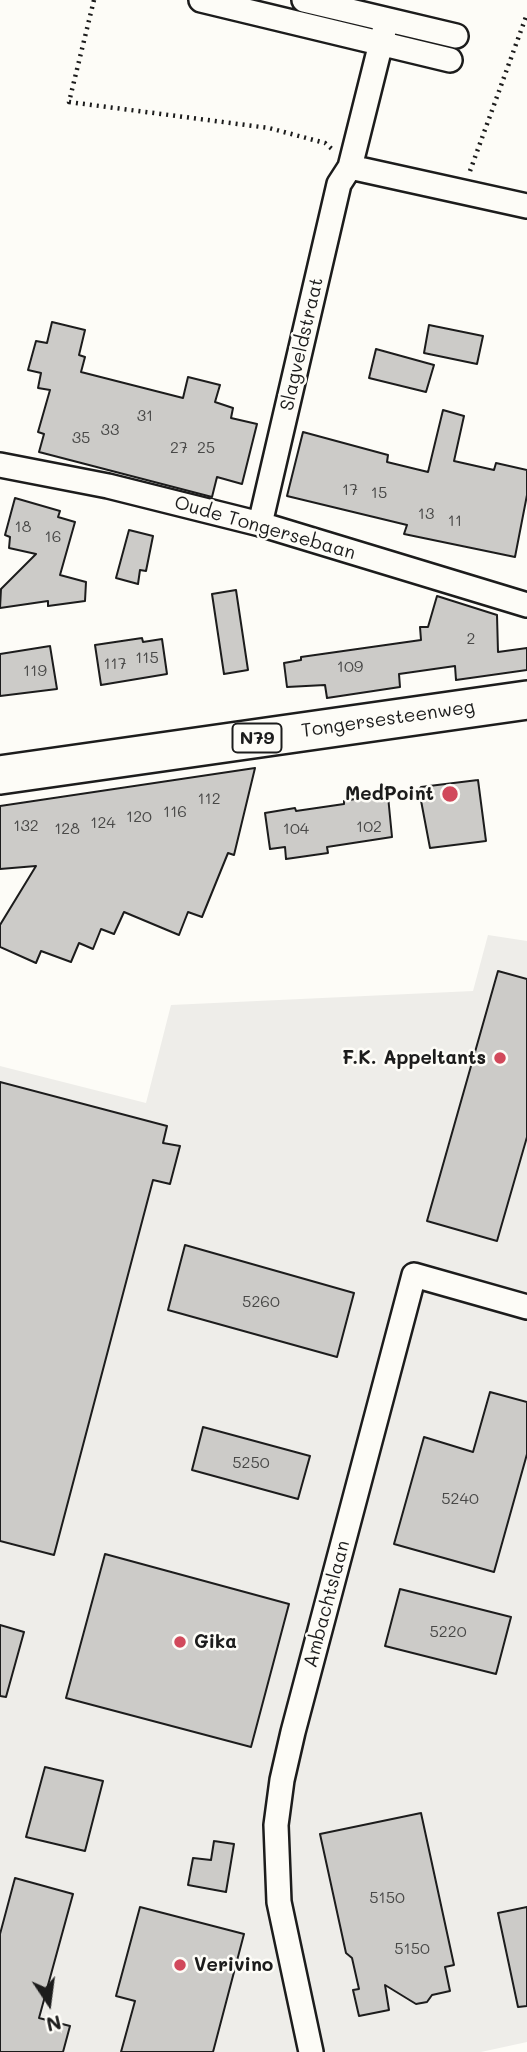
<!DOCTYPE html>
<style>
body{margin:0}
#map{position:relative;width:527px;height:2052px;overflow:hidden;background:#fdfcf7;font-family:Mali,sans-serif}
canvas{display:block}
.north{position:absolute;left:14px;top:1968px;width:70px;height:70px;-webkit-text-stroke:5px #fdfcf7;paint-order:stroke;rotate:167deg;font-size:19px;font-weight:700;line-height:28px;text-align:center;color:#1c1c1c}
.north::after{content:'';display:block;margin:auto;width:24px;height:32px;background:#1c1c1c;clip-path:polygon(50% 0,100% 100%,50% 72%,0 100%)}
</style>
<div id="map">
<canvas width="527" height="2052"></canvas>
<div class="north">N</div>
</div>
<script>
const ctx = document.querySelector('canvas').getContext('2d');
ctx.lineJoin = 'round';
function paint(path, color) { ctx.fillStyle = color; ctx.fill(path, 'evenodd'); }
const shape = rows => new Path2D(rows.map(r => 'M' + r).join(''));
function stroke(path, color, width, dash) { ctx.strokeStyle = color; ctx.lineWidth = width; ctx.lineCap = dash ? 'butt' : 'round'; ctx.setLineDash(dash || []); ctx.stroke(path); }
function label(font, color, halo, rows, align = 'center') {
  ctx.font = font + ' Mali,sans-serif'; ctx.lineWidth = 5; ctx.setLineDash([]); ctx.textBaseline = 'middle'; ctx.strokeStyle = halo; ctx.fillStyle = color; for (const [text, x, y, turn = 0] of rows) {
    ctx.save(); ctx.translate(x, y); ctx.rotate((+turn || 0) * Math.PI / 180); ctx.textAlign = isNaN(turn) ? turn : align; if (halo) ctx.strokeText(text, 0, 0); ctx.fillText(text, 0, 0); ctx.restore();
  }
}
const built = shape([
 [488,935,527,941,527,2042,481,2052,0,2052,0,1066,146,1103,171,1005,473,991]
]);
const building = shape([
 [52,322,85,330,79,355,85,357,81,372,183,398,188,377,220,385,215,402,233,408,231,418,257,424,242,484,217,477,212,497,39,452,44,434,38,432,50,390,38,388,41,373,28,370,36,341,47,343,52,322],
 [429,325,483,336,477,364,424,353,429,325],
 [376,349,434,365,426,392,369,378,376,349],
 [443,410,464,416,454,461,494,470,496,463,527,470,527,495,515,557,404,534,407,525,287,496,303,432,388,455,387,462,428,472,443,410],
 [15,498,60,511,58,517,75,522,60,575,86,582,85,601,48,606,48,601,0,608,1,589,36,554,9,548,10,537,5,535,15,498],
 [129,530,153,536,146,571,140,570,138,584,116,578,129,530],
 [236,590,248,670,224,674,212,594,236,590],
 [437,596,497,615,498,652,527,648,527,670,456,680,455,666,399,674,400,687,327,698,325,685,287,687,284,663,301,660,301,657,421,640,420,627,428,627,437,596],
 [142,638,143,642,162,639,167,674,101,685,95,645,142,638],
 [50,646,57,689,0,696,0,654,50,646],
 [255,768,234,855,228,853,202,917,188,912,179,935,124,912,114,934,101,929,93,949,79,943,71,962,41,951,36,963,0,947,0,925,36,866,0,869,0,806,255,768],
 [478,780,486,841,430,848,419,790,421,787,478,780],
 [388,796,392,837,327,847,328,853,286,859,285,847,270,849,265,813,295,808,296,811,344,804,344,801,366,797,366,800,388,796],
 [498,971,527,979,527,1137,497,1241,427,1221,498,971],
 [0,1082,167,1126,163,1143,180,1146,170,1184,153,1180,54,1555,0,1541,0,1082],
 [185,1245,354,1293,337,1357,168,1310,185,1245],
 [490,1392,527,1402,527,1454,494,1572,394,1544,424,1437,473,1452,490,1392],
 [203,1427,310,1456,298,1499,192,1470,203,1427],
 [105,1554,289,1604,251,1747,66,1698,105,1554],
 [400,1589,511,1617,496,1674,385,1646,400,1589],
 [0,1625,24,1632,6,1697,0,1696,0,1625],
 [45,1767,103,1781,85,1851,26,1837,45,1767],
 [421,1813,454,1965,445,1967,450,1991,432,1995,427,2002,416,2004,385,1985,389,2010,359,2016,353,1990,359,1989,352,1958,346,1953,320,1834,421,1813],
 [214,1841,234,1844,226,1892,188,1885,193,1858,211,1860,214,1841],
 [15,1878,73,1894,39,2018,70,2026,63,2052,0,2052,0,1934,15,1878],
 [140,1907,244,1934,213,2052,121,2052,135,2001,116,1996,140,1907],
 [527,1907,527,2006,518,2007,498,1913,527,1907]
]);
const path = shape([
 [94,0,69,102,269,128,325,143,332,149],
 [470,171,527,14]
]);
const street = shape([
 [201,0,450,60],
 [304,0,456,36],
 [350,167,384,31],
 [0,465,108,486,260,524,527,605],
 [260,524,339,184,350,167,527,206],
 [311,2052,279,1902,276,1825,282,1780,293,1732,414,1275,527,1307]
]);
const primary = shape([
 [0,775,527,700]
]);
const markers = [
 [450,794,9,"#d1495b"],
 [500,1058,7,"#d1495b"],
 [180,1642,7,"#d1495b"],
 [180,1965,7,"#d1495b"]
];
const numberNames = [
 ["31",145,416],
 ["33",110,430],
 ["35",81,438],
 ["27",179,448],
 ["25",206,448],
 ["17",350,490],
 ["15",379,493],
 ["13",426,514],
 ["11",455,521],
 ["18",23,527],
 ["16",53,537],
 ["2",471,639],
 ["115",147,658],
 ["117",115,664],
 ["109",350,667],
 ["119",35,671],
 ["112",209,799],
 ["116",175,812],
 ["120",139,817],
 ["124",103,823],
 ["132",26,826],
 ["102",369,827],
 ["128",67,829],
 ["104",296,829],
 ["5260",261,1302],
 ["5250",251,1463],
 ["5240",460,1499],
 ["5220",448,1632],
 ["5150",387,1898],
 ["5150",412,1949]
];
const shields = [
 [257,738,49]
];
const shieldNames = [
 ["N79",257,738]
];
const streetNames = [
 ["Slagveldstraat",302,344,-77],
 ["Oude Tongersebaan",265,528,16],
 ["Tongersesteenweg",388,719,-8],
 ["Ambachtslaan",327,1604,-75]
];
const poiNames = [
 ["MedPoint",434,794],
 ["F.K. Appeltants",486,1058],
 ["Gika",194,1642,"left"],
 ["Verivino",194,1965,"left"]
];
paint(built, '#eeede9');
paint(building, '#cccbc8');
stroke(building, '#1c1c1c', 2);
stroke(street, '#1c1c1c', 28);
stroke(primary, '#1c1c1c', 42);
stroke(path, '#1c1c1c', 4.5, [2, 5]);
stroke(street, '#fdfcf7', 23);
stroke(primary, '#fdfcf7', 37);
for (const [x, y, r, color] of markers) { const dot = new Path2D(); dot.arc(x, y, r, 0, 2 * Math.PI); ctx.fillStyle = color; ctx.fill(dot); stroke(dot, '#fdfcf7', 2.5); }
label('16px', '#484847', null, numberNames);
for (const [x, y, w] of shields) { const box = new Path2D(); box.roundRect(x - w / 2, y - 14.5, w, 29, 5); ctx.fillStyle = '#fdfcf7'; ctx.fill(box); stroke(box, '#1c1c1c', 2); }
label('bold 18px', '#1c1c1c', null, shieldNames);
label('19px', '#1c1c1c', '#fdfcf7', streetNames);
label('bold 19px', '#1c1c1c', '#fdfcf7', poiNames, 'right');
</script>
